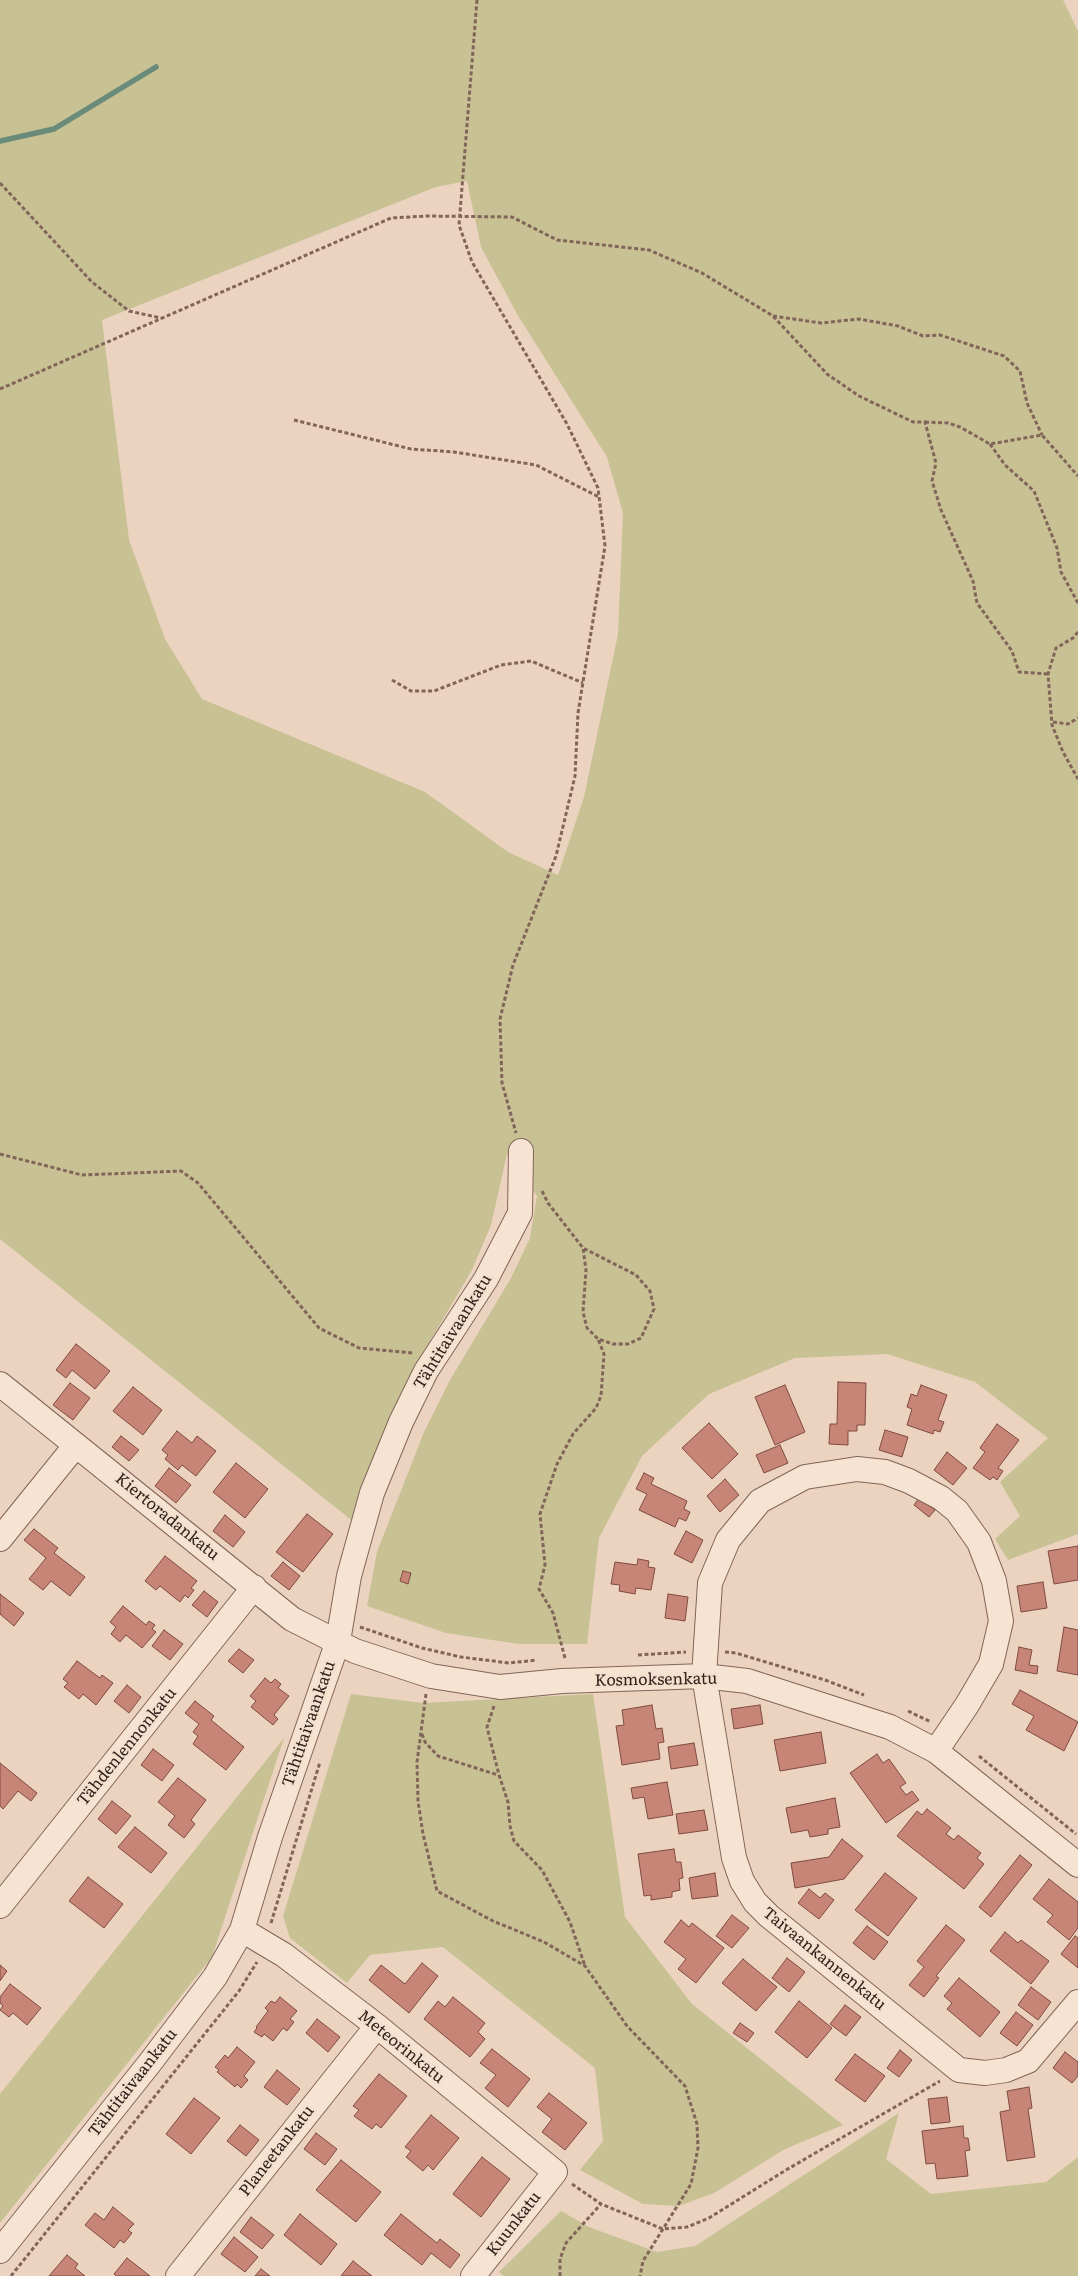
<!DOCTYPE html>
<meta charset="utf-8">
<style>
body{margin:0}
canvas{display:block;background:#ebd3bf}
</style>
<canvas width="1078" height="2276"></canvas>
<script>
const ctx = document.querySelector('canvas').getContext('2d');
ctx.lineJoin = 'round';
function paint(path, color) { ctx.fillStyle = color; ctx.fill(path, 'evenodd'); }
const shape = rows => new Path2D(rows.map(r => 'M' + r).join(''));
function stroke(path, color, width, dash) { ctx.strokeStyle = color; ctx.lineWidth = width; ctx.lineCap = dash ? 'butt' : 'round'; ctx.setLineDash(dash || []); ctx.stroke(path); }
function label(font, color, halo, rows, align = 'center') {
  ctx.font = font + ' Literata,serif'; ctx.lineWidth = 5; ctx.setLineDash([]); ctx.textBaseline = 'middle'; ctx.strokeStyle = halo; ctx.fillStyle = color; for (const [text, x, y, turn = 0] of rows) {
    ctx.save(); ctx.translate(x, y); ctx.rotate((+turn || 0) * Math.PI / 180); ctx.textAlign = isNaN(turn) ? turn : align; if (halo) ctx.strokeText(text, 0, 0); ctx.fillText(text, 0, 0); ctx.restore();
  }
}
const green = shape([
 [0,0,1063,0,1078,31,1078,1534,1008,1560,995,1539,1020,1516,1000,1482,1048,1438,975,1382,887,1354,795,1358,709,1394,642,1456,599,1538,587,1644,519,1644,446,1633,367,1606,377,1552,424,1432,450,1380,511,1278,530,1238,537,1196,507,1154,491,1225,472,1270,414,1368,380,1439,355,1523,0,1239],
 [467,181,481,247,517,314,607,457,623,513,618,634,584,797,558,875,508,852,425,792,202,699,165,639,129,540,102,320,436,187],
 [351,1694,423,1703,593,1694,625,1917,692,2004,843,2125,785,2149,714,2193,679,2206,643,2204,580,2170,603,2141,595,2068,443,1947,370,1955,347,1983,290,1938,283,1916],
 [284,1738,212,1957,0,2223,0,2094],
 [899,2113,886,2159,931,2194,1046,2182,1078,2157,1078,2276,504,2276,499,2272,561,2211,589,2227,657,2252,695,2246]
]);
const stream = shape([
 [0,141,54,129,156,67]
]);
const building = shape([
 [76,1344,110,1371,95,1389,72,1370,66,1378,56,1370,76,1344],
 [838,1382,866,1383,865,1425,857,1425,857,1431,848,1431,848,1445,829,1444,830,1424,837,1424,838,1382],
 [70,1383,90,1398,73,1420,53,1405,70,1383],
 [785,1385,805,1432,775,1445,755,1397,785,1385],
 [921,1385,947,1395,938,1420,944,1422,940,1432,934,1430,933,1434,907,1425,912,1409,907,1407,911,1394,917,1396,921,1385],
 [133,1387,162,1410,143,1435,113,1411,133,1387],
 [709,1423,738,1454,712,1479,682,1448,709,1423],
 [997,1424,1019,1440,998,1468,1003,1471,997,1480,993,1477,990,1480,973,1468,985,1452,980,1448,997,1424],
 [885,1430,908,1437,902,1457,879,1450,885,1430],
 [177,1431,192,1443,197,1436,216,1451,196,1476,182,1465,178,1470,165,1459,168,1455,162,1450,177,1431],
 [121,1436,139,1450,129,1461,112,1447,121,1436],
 [780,1445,788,1463,764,1473,756,1455,780,1445],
 [947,1452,967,1468,953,1485,934,1470,947,1452],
 [236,1463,268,1489,245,1518,213,1492,236,1463],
 [169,1468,191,1485,176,1503,155,1486,169,1468],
 [644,1473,654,1478,651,1484,687,1501,684,1509,690,1512,686,1521,679,1518,675,1527,639,1510,647,1494,636,1489,644,1473],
 [725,1479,739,1495,720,1512,707,1496,725,1479],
 [919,1498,935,1510,929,1517,914,1505,919,1498],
 [307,1514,333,1534,303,1572,276,1552,307,1514],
 [225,1515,245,1532,233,1547,213,1531,225,1515],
 [34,1529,58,1548,54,1553,85,1577,70,1596,51,1581,43,1590,29,1579,46,1558,24,1540,34,1529],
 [686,1531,703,1540,692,1563,674,1554,686,1531],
 [1078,1546,1078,1580,1054,1584,1048,1551,1078,1546],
 [165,1556,197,1581,191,1588,194,1590,188,1598,185,1595,180,1602,160,1586,156,1590,145,1581,165,1556],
 [638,1559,649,1561,648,1567,655,1568,651,1590,636,1588,635,1594,619,1591,620,1585,611,1584,615,1562,637,1565,638,1559],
 [283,1562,300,1576,289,1590,271,1576,283,1562],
 [403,1571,411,1573,408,1584,400,1581,403,1571],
 [1043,1582,1047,1608,1021,1612,1017,1586,1043,1582],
 [204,1591,218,1602,207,1617,192,1605,204,1591],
 [0,1594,24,1613,14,1626,0,1614,0,1594],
 [668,1594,688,1597,685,1621,665,1618,668,1594],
 [123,1606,146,1625,149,1621,155,1625,152,1629,156,1632,142,1648,126,1635,120,1642,111,1634,116,1627,110,1622,123,1606],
 [1064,1627,1078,1630,1078,1675,1057,1671,1064,1627],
 [164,1630,183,1644,170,1660,152,1646,164,1630],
 [1019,1647,1032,1650,1029,1665,1038,1666,1037,1674,1015,1670,1019,1647],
 [239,1649,254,1660,243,1673,228,1661,239,1649],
 [77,1661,100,1678,102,1675,113,1683,96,1705,83,1694,79,1699,64,1687,68,1683,63,1679,77,1661],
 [265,1678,271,1683,275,1679,281,1684,278,1688,289,1696,274,1715,278,1719,273,1725,251,1707,256,1701,250,1696,265,1678],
 [127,1685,141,1697,129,1713,114,1701,127,1685],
 [1020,1690,1078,1722,1064,1751,1026,1730,1034,1716,1012,1704,1020,1690],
 [195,1701,214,1716,211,1720,244,1747,226,1770,193,1744,198,1736,193,1732,199,1724,185,1713,195,1701],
 [652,1705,656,1729,662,1728,664,1742,658,1743,660,1759,622,1765,616,1726,624,1725,622,1710,652,1705],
 [760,1705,763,1724,734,1729,731,1709,760,1705],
 [821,1732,826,1763,780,1771,774,1740,821,1732],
 [694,1743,698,1765,671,1769,668,1747,694,1743],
 [153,1749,174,1765,162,1781,141,1765,153,1749],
 [877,1754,883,1763,889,1759,906,1783,900,1787,906,1795,912,1791,919,1800,886,1823,850,1773,877,1754],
 [0,1763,37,1793,31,1801,18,1791,3,1809,0,1806,0,1763],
 [178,1778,206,1800,191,1820,195,1824,184,1838,168,1825,175,1816,158,1802,178,1778],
 [667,1782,673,1815,648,1819,644,1797,633,1799,631,1788,667,1782],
 [835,1798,840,1827,828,1829,828,1834,810,1837,808,1830,791,1833,786,1808,835,1798],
 [112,1801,131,1816,116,1834,98,1819,112,1801],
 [927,1809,951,1828,946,1834,954,1840,958,1835,981,1853,977,1858,984,1864,964,1889,897,1836,917,1811,922,1815,927,1809],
 [704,1810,708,1830,679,1834,676,1814,704,1810],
 [135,1827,167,1853,151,1873,118,1847,135,1827],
 [842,1839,863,1856,844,1879,795,1888,791,1863,829,1857,842,1839],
 [674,1849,676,1862,681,1862,683,1878,679,1879,680,1890,672,1892,672,1897,651,1900,651,1895,644,1896,638,1854,674,1849],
 [1020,1855,1032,1865,991,1917,979,1907,1020,1855],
 [715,1873,718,1896,692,1899,689,1878,715,1873],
 [885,1873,917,1898,888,1936,855,1910,885,1873],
 [88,1877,123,1904,104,1928,69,1901,88,1877],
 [1049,1879,1078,1902,1078,1928,1069,1940,1047,1922,1053,1915,1033,1899,1049,1879],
 [809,1889,820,1898,825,1893,834,1900,819,1919,798,1903,809,1889],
 [732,1915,749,1928,732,1948,716,1936,732,1915],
 [681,1920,689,1927,692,1923,724,1948,696,1983,678,1969,686,1959,664,1942,681,1920],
 [946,1925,965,1940,936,1976,939,1978,924,1997,909,1985,924,1967,917,1961,946,1925],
 [867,1926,888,1942,874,1960,853,1943,867,1926],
 [1005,1932,1018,1943,1021,1940,1049,1961,1031,1984,990,1951,1005,1932],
 [1075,1936,1078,1938,1078,1968,1061,1954,1075,1936],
 [787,1958,805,1972,789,1992,772,1978,787,1958],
 [743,1959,777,1987,756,2011,722,1983,743,1959],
 [422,1963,438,1976,409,2013,369,1980,381,1965,405,1984,422,1963],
 [0,1965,7,1971,0,1981,0,1965],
 [959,1978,1000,2012,980,2037,947,2009,952,2003,944,1996,959,1978],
 [10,1984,41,2008,27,2025,13,2013,9,2017,0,2010,3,2006,0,2003,0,1997,10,1984],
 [1031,1987,1051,2002,1038,2020,1018,2005,1031,1987],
 [280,1997,297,2011,290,2019,294,2022,287,2031,283,2028,273,2041,264,2034,262,2037,254,2032,257,2028,256,2027,268,2011,265,2008,271,2001,275,2003,280,1997],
 [453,1997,485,2023,478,2032,485,2039,470,2057,424,2019,438,2001,445,2007,453,1997],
 [799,2001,832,2028,807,2058,775,2032,799,2001],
 [845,2005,861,2017,846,2036,830,2024,845,2005],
 [1016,2012,1033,2025,1017,2046,1000,2033,1016,2012],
 [317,2019,340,2037,328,2052,306,2033,317,2019],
 [740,2023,754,2033,747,2042,733,2033,740,2023],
 [237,2047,255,2062,244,2076,248,2080,241,2088,237,2084,235,2087,217,2072,219,2070,215,2067,225,2055,228,2058,237,2047],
 [492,2049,530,2079,508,2107,485,2088,496,2075,480,2063,492,2049],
 [900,2050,912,2060,899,2077,887,2068,900,2050],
 [1065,2052,1078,2062,1078,2076,1072,2083,1053,2068,1065,2052],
 [855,2054,885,2076,865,2102,835,2080,855,2054],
 [277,2070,300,2089,287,2105,264,2087,277,2070],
 [379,2074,407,2096,381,2128,376,2124,372,2129,354,2116,359,2110,353,2106,379,2074],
 [1029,2087,1032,2108,1028,2109,1035,2157,1007,2161,1000,2112,1010,2110,1007,2091,1029,2087],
 [549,2093,587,2123,565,2150,542,2132,552,2119,537,2107,549,2093],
 [947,2097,950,2122,931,2124,928,2099,947,2097],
 [194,2098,220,2118,191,2154,166,2134,194,2098],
 [431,2115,459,2138,433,2170,428,2165,423,2171,406,2157,411,2151,405,2147,431,2115],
 [240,2125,259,2140,246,2156,227,2141,240,2125],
 [963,2126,964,2138,968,2138,970,2150,965,2151,968,2176,937,2179,935,2163,926,2164,922,2131,963,2126],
 [316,2133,337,2149,325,2165,304,2149,316,2133],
 [482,2157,510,2179,481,2217,453,2194,482,2157],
 [341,2160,381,2192,356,2222,316,2190,341,2160],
 [113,2207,134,2224,128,2230,132,2233,124,2243,120,2240,114,2248,85,2225,95,2213,104,2220,113,2207],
 [300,2214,337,2244,321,2265,284,2235,300,2214],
 [401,2214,437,2243,440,2239,460,2255,450,2268,431,2253,422,2265,384,2235,401,2214],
 [251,2217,274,2235,262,2249,240,2232,251,2217],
 [234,2237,258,2257,245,2272,221,2254,234,2237],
 [67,2255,78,2264,75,2268,85,2276,49,2276,67,2255],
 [127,2258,150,2276,116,2276,114,2274,127,2258],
 [353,2261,372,2276,341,2276,353,2261],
 [261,2269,270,2276,255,2276,261,2269]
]);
const path = shape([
 [477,0,459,225,472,262,567,424,598,488,605,546,578,713,575,776,556,856,513,965,500,1019,502,1083,516,1133],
 [0,183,92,282,129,311,161,318],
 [773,316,821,323,859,319,898,326,923,336,940,335,1004,356,1020,371,1027,403,1042,435],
 [0,389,391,218,426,216,512,217,557,240,649,250,702,273,773,316,827,374,859,396,913,422,925,422,936,463,932,481,941,510,973,581,977,603,1012,651,1019,672,1048,674],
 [294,420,411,449,454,452,536,465,599,497],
 [925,422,948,423,960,427,990,444,1042,435,1078,476],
 [990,444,1005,465,1034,491,1057,548,1061,572,1078,603],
 [1078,632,1073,638,1056,648,1048,674,1052,725,1063,752,1078,779],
 [392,680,411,691,434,691,501,665,531,661,583,683],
 [1053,722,1068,724,1078,718],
 [0,1154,82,1175,181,1171,198,1183,319,1328,359,1348,413,1353],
 [542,1191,548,1203,583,1248,636,1275,650,1291,654,1309,641,1338,628,1344,613,1344,598,1339,587,1328,583,1312,586,1270,583,1248],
 [360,1627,422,1648,461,1657,509,1663,537,1660],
 [725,1652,736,1653,825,1680,864,1695],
 [638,1655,686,1652],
 [565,1658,553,1613,539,1589,545,1565,540,1514,557,1464,573,1434,596,1408,601,1396,604,1354,598,1339],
 [426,1694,417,1762,418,1801,423,1834,437,1891,493,1921,544,1942,585,1966,627,2026,685,2086,697,2124,698,2148,691,2184,643,2261,640,2276],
 [494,1706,487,1727,499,1775,508,1802,510,1826,514,1841,542,1870,570,1922,585,1966],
 [908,1711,931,1722],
 [422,1734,425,1742,438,1756,498,1775],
 [979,1756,1076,1834],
 [271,1923,320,1762],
 [572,2184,601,2204,663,2229,687,2227,709,2218,786,2170,940,2081],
 [11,2276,239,1991,257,1962],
 [560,2276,560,2259,566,2243,601,2204]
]);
const minor = shape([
 [0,1384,292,1619,355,1651,431,1676,500,1687,562,1681,704,1676,747,1681,890,1727,936,1751,1078,1865],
 [0,1539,76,1445],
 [936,1751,967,1705,991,1664,1001,1621,994,1581,979,1542,957,1511,941,1498,909,1481,885,1472,857,1469,805,1477,760,1501,728,1540,710,1583,704,1676,734,1858,742,1881,755,1902,769,1916,959,2070,985,2073,1006,2070,1028,2061,1078,2002],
 [0,1906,254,1587],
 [242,1930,284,1955,377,2026,555,2172,473,2276],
 [0,2251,149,2064,215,1977,242,1930,270,1837,338,1641,349,1576,372,1493,401,1422,426,1371,486,1279,520,1213,521,1151],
 [178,2276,377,2026]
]);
const streetNames = [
 ["Tähtitaivaankatu",453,1332,-58],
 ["Kiertoradankatu",167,1517,39],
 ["Kosmoksenkatu",656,1680,-1],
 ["Tähtitaivaankatu",309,1724,-71],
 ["Tähdenlennonkatu",127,1747,-51],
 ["Taivaankannenkatu",824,1959,39],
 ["Meteorinkatu",401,2047,39],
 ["Tähtitaivaankatu",133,2083,-52],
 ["Planeetankatu",277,2151,-52],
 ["Kuunkatu",514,2224,-52]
];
paint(green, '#c8c194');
stroke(stream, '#6a8a7a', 5.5);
paint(building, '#c78577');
stroke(building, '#804a40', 1);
stroke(minor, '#826559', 26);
stroke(path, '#826559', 3, [4, 2.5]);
stroke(minor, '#f6e3d2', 24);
label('16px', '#33221c', '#f3e0ce', streetNames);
</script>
